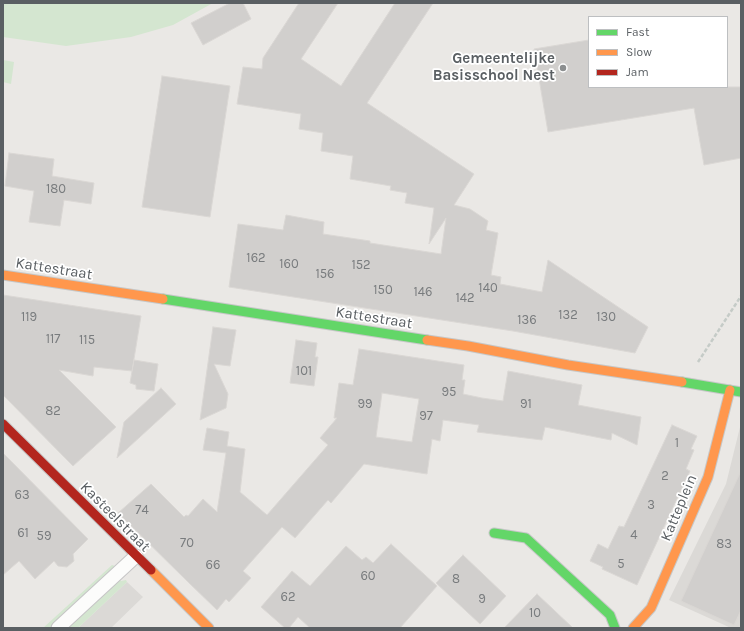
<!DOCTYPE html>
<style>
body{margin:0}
#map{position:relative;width:744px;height:631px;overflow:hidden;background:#eae8e5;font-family:Karla,sans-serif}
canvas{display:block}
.frame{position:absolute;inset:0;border:4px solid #5a5f63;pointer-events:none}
.legend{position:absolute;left:588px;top:16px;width:140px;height:72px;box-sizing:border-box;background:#fff;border:1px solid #bdbfc1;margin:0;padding:5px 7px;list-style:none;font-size:12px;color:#5a5f63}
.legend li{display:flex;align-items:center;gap:8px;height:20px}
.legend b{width:20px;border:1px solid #bdbfc1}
</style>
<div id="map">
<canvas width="744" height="631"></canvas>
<div class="frame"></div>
<ul class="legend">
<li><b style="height:5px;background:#63d668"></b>Fast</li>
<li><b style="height:5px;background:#ff974d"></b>Slow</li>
<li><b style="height:5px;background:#b3261e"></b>Jam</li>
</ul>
</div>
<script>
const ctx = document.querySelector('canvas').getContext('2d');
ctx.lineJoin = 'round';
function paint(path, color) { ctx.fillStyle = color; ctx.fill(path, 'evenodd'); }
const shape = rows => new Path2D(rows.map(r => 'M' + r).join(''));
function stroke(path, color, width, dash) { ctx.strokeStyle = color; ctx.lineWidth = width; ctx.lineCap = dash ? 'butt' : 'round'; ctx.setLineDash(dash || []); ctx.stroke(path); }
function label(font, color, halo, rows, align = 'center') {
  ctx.font = font + ' Karla,sans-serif'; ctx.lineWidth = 3.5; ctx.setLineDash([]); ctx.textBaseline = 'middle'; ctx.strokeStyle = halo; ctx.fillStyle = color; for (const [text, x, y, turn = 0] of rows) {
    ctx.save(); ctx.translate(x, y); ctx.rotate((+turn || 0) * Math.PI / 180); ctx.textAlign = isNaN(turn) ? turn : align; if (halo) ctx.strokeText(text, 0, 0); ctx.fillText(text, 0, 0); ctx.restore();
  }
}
const industrial = shape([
 [741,423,741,628,731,628,669,600,726,484],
 [127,582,143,597,111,628,78,628]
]);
const green = shape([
 [3,3,213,3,173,25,131,37,66,46,3,37],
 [3,60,14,62,11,84,3,82],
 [112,565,115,566,113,573,121,581,126,580,127,582,78,628,43,628]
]);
const building = shape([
 [230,3,243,3,251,19,203,45,191,23,230,3],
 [299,3,338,3,301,59,341,86,395,3,433,3,367,103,474,174,454,205,470,209,488,221,486,230,498,233,491,275,501,277,500,284,542,292,548,260,648,327,635,353,513,331,229,287,238,224,283,230,286,215,324,222,323,234,370,241,370,243,441,254,446,218,429,244,434,208,405,203,407,193,390,190,391,186,350,179,353,156,321,151,323,133,299,129,301,114,237,104,243,67,262,69,263,58,299,3],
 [589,40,589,87,741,87,741,158,704,165,694,108,548,132,534,49,589,40],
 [162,76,230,86,210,217,142,207,162,76],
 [9,153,54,159,52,176,94,183,91,204,64,200,60,226,29,222,34,191,5,186,9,153],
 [3,295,141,316,132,371,94,367,93,376,59,370,116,427,73,466,3,395,3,295],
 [213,327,236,330,230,366,214,364,228,394,226,408,200,420,213,327],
 [296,340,317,343,315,357,318,357,314,386,290,383,296,340],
 [359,349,464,365,462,380,465,380,463,394,482,398,503,401,508,371,582,385,578,405,641,417,637,445,612,433,611,440,545,427,542,440,477,432,479,425,443,420,440,441,432,439,427,474,364,464,331,503,328,500,295,538,282,527,243,571,251,578,229,602,226,599,217,610,187,581,118,513,151,484,184,517,186,515,188,516,203,499,217,512,226,453,203,450,207,428,229,432,227,446,245,449,240,492,267,515,328,445,320,438,337,418,334,418,339,383,353,385,359,349],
 [382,393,419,399,412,442,376,437,382,393],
 [134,360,158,364,154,391,136,389,136,385,130,383,134,360],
 [161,388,176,404,117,458,124,422,161,388],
 [672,425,697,436,691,449,694,450,686,469,690,471,637,585,602,569,603,567,590,561,598,544,608,549,619,526,624,527,672,425],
 [3,453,88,539,73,554,74,561,67,567,58,566,54,561,35,579,19,561,3,575,3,453],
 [741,471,741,610,734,625,681,601,741,471],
 [391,544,437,586,400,628,310,628,298,617,289,628,285,628,261,607,292,571,310,586,346,546,362,560,366,557,373,563,391,544],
 [463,555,506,596,480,624,436,583,463,555],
 [537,594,573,628,504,628,537,594]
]);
const path = shape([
 [698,362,741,296]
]);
const lane = shape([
 [58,628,136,556]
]);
const fast = shape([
 [163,299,427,340],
 [682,382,741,392],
 [494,533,526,538,610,615,615,628]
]);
const slow = shape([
 [3,275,163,299],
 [427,340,468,346,568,365,682,382],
 [151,570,209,628],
 [633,628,651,608,708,477,730,390]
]);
const jam = shape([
 [3,424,151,570]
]);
const markers = [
 [563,68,4,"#8c8f90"]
];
const numberNames = [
 ["180",56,189],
 ["162",256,258],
 ["160",289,264],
 ["152",361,265],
 ["156",325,274],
 ["140",488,288],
 ["150",383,290],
 ["146",423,292],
 ["142",465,298],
 ["132",568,315],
 ["119",29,317],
 ["130",606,317],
 ["136",527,320],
 ["117",53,339],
 ["115",87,340],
 ["101",304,371],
 ["95",449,392],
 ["99",365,404],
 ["91",526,404],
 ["82",53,411],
 ["97",426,416],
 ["1",677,443],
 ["2",665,476],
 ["63",22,495],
 ["3",651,505],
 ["74",142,510],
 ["61",23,533],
 ["4",634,535],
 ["59",44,536],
 ["70",187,543],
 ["83",724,544],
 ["5",621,564],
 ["66",213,565],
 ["60",368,576],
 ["8",456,579],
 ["62",288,597],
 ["9",482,599],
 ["10",535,613]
];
const poiNames = [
 ["Gemeentelijke",555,59],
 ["Basisschool Nest",555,76]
];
const streetNames = [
 ["Kattestraat",54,269,9],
 ["Kattestraat",374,318,9],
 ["Katteplein",679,508,-67],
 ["Kasteelstraat",115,517,45]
];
paint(industrial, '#dbd9d6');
paint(green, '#d4e6d0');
paint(building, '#d1cfcd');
stroke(building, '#dad7d4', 1);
stroke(lane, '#c6c5c6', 15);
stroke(fast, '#c6c7c7', 11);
stroke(slow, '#c6c7c7', 11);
stroke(jam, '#c6c7c7', 11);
stroke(path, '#c5cbc7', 2.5, [4, 2]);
stroke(lane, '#fcfcfb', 13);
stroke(fast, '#63d668', 9);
stroke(slow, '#ff974d', 9);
stroke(jam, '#b3261e', 9);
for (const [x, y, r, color] of markers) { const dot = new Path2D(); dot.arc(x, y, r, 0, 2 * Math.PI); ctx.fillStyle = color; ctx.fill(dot); stroke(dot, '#fff', 1.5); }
label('13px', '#797c7e', null, numberNames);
label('bold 15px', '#5a5f63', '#fff', poiNames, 'right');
label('15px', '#5a5f63', '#fff', streetNames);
</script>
